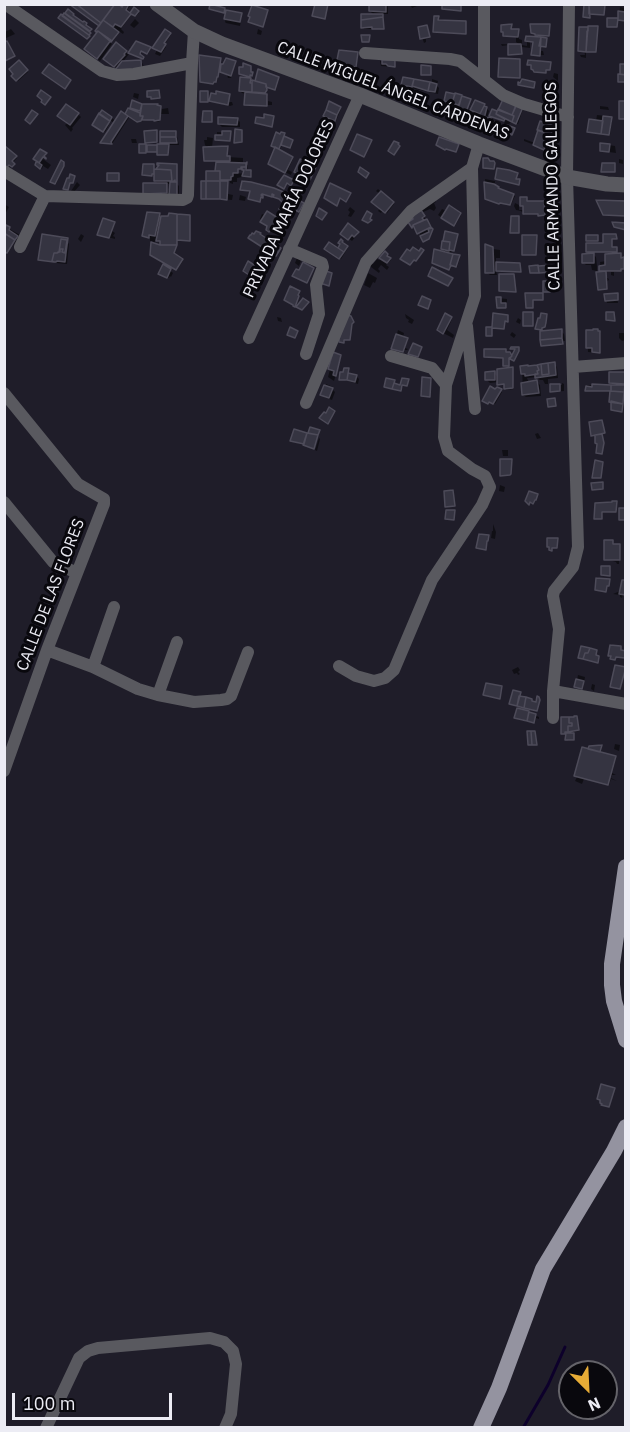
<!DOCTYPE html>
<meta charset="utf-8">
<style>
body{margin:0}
#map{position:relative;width:630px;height:1432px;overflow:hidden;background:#1f1d29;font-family:"IBM Plex Sans",sans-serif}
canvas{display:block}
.frame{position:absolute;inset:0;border:6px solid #ececf4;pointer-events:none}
.north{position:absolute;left:558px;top:1360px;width:60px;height:60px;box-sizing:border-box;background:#09080d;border:2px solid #646369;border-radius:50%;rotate:156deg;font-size:16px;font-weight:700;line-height:24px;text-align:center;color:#ececf4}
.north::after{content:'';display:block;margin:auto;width:21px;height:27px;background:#e7ac36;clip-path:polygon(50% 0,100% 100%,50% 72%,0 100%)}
.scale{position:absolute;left:12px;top:1393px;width:160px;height:27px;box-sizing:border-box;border:3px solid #ececf4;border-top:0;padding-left:8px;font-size:18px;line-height:21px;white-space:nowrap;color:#ececf4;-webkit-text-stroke:4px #09080d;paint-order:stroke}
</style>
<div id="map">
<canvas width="630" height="1432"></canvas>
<div class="frame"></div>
<div class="north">N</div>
<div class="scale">100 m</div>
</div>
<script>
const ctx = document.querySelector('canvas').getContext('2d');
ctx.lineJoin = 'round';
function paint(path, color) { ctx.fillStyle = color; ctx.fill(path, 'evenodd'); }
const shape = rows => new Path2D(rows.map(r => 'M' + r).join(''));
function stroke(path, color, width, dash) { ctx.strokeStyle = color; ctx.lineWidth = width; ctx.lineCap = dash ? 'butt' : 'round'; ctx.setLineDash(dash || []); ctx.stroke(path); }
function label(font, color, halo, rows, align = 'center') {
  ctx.font = font + ' "IBM Plex Sans",sans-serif'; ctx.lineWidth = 6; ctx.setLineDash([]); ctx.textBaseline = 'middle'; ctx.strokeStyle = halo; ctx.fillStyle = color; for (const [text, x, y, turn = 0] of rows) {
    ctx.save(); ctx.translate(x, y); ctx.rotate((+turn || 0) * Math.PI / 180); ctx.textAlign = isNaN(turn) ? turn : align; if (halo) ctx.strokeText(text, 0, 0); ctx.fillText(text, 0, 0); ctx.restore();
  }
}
const shadow = shape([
 [71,4,120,4,118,6,122,9,126,4,131,4,126,12,130,15,135,9,139,13,136,16,132,14,121,29,124,32,123,34,120,32,113,41,107,36,106,38,112,44,100,61,89,52,101,26],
 [386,4,388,7,388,14,381,14,383,16,384,29,364,29,363,27,375,16,370,11],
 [410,4,422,4,412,8],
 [620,7,626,8,626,22,619,20],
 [212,9,224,9,225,11,241,15,242,16,240,26,226,23,225,22,227,13],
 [135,19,139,23,134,28,130,25],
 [511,26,512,30,519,31,519,39,522,40,522,45,527,46,527,37,546,39,546,47,541,47,540,51,543,51,544,55,540,55,540,56,533,56,534,42,530,42,530,48,522,47,522,55,511,55,509,45,502,46,501,44,520,45,516,42,516,37,504,36],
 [428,27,430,38,426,39,426,42,424,43,419,28],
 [580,28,598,29,597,52,586,52,586,58,581,57,580,55,585,55],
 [11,29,15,34,4,39,4,31,5,32],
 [258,29,262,31,261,35,257,34],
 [166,31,171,35,164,45,166,47,160,56,155,54],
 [147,45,151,48,148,54,142,51,140,56,133,53,129,54,122,63,140,61,143,64,144,76,118,69,108,61,126,52,128,54,132,50,128,46,132,49,146,47],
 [220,60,220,65,224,67,235,62,236,63,231,78,228,78,227,75,219,70,217,82,214,82,214,84,202,83,201,81],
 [380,61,396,61,395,67,381,66],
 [19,62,28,72,18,81,14,76,16,74],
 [554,73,558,74,558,81,553,77],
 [278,78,279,79,276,90,268,87,266,91,265,95,268,96,268,101,272,102,272,105,246,105,246,94,242,93,240,91,250,80,252,82,256,82],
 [432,79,438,81,437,86,439,88,438,94,406,87,403,84,435,85,432,82],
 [396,92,406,95,407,98,397,94],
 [134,93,139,94,138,99,133,97],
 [229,96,229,102,232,102,233,105,230,106,210,101],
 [504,101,523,109,518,124,511,122,507,126,504,124,505,121,492,116,492,111,498,113],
 [330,103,341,109,336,121,330,118,329,120,324,117],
 [141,105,157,105,162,109,168,108,169,114,161,114,160,121,157,122,155,120,147,120,139,122,130,116,112,144,102,143,115,123,111,121,105,132,95,125,102,112,116,121,126,116,129,110,142,115,142,111,132,109],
 [484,105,489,111,486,122,489,119,492,121,489,129,479,127,476,124,480,114,472,109],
 [600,106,608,107,609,110,600,109],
 [78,114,81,117,72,128,73,129,71,132,65,125],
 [597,115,607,116,612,120,610,135,589,132,596,121],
 [237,119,240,122,240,127,222,127,219,124],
 [553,127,554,140,550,139,549,142,548,141,545,149,524,141,524,139,535,143],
 [176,132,179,145,169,145,169,155,159,155,158,152,150,152,147,149,146,153,141,153,143,146,146,146,149,149,165,146,162,142],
 [217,132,230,133,231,141,217,140],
 [284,135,284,138,293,142,291,148,282,145,279,151,293,159,288,170,292,172,291,175,270,165,277,147],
 [207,137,213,138,212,148,228,148,228,157,243,158,243,164,248,165,247,171,252,172,252,177,247,176,237,178,237,182,233,182,233,184,230,183,230,180,225,180,228,184,228,194,233,195,232,200,202,198,207,182,217,173,218,161,205,160,208,149,205,145,204,140,207,140],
 [243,165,245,174,236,173,236,167],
 [131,139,136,139,137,143,132,143],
 [602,144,615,146,616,153,602,151],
 [6,149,17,158,12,163,15,165,13,167,11,165,7,169,4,167],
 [41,151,46,155,43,159,51,165,48,169,43,166,42,169,37,164,39,162],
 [619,159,623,160,623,164,619,163],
 [62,162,65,165,64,167,56,184,53,183],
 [160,165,177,167,177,180,174,180,174,183,176,183,179,186,179,197,170,194,146,194,159,185,155,181,155,176,143,174,154,166,154,171,159,171],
 [168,184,171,184,171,192,168,190],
 [485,179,495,181,495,187,515,196,511,205,501,203,500,204,486,198],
 [77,182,80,185,74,192,71,191],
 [243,182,303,204,304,205,300,212,289,206,286,212,281,209,285,202,273,195,272,197,262,194,261,202,250,200,251,192,242,190],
 [378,189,394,204,387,213,383,210,381,213,378,211,380,208,380,194,376,191],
 [240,195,246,197,245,201,239,200],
 [526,198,528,202,544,202,546,216,540,216,539,214,525,215,521,211,516,210,514,206,515,203,519,205,519,210,524,210,524,206,522,205],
 [434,199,436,202,434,203,436,208,434,211,430,209,421,213,433,230,431,231,427,240,429,240,425,242,415,226,413,226,411,222,415,219,412,214],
 [4,204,9,207,4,216],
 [350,207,355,211,351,217,348,216,350,212,348,210],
 [449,207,461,215,455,226,438,215,442,209,447,211],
 [267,213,277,220,270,231,267,229,269,226,260,219,262,214,265,215],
 [148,214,190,217,190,241,178,240,175,252,174,255,183,261,177,270,152,254,153,242,150,241,150,238,145,237],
 [156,238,158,241,162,241,162,248,154,244],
 [114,223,115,224,112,231,115,233,113,236,115,237,115,239,100,235],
 [348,225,358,234,352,241,342,234],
 [6,227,20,235,8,253,4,251,4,230],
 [446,233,458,236,455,251,452,250,451,255,460,258,457,267,452,265,450,270,435,263,447,254,442,249],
 [81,234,84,236,81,242,78,239],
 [604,236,617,237,617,240,612,240,612,249,616,249,617,252,591,252,596,257,597,266,597,271,592,270,591,265,586,265,583,262,591,255,588,251,607,244],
 [66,241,69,244,67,264,56,263,53,260],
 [341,241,343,243,342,244,348,248,341,259,326,249,338,250],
 [493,249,500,250,500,258,496,258,496,263,520,264,521,272,496,271,497,275,490,275,487,272],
 [385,253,391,260,386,265,389,267,387,270,381,265,378,269,380,271,379,273,367,264,369,262,373,264,377,259,379,260],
 [620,254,622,259,624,260,625,269,621,269,621,271,614,272,614,276,611,275,611,272,606,272,606,278,608,278,609,280,607,281,607,289,600,290,599,289,605,273,605,271,601,270,600,262,606,261],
 [297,258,301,261,299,266,295,263],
 [164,266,173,273,171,277,170,276,169,278,161,274],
 [368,273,377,278,375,283,373,282,370,288,364,285],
 [544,283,553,283,554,288,550,288,550,292,545,292],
 [617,294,618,303,607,303,606,295],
 [498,298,507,299,507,309,499,308],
 [405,314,414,320,412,324,408,322,409,320,406,318],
 [546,315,547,324,545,328,542,328,542,332,561,331,564,334,565,341,563,341,563,345,540,345,540,343,542,343,541,330,537,329],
 [277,317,281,318,282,322,278,321],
 [451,318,452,319,447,330,454,335,453,338,439,331],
 [518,318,521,320,520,324,516,322],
 [398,330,404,333,403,338,408,340,405,348,408,349,407,350,404,350,404,352,393,348],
 [597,330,601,333,600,353,588,352,587,331],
 [512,332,516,335,514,338,510,335],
 [619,333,626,333,626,340,622,341,619,338],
 [334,354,341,357,334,381,328,377],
 [554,364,557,367,558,378,548,379,548,384,545,384,543,380,540,380,536,377,527,378,529,383,537,382,540,385,541,396,526,397,523,395,522,367],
 [512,369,514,389,506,390,505,385,499,385,498,382,490,383,487,380,494,373,498,377],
 [348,370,348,374,356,376,359,379,358,384,341,379],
 [562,383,564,384,564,391,551,392,551,385,562,385],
 [326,384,333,387,333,390,335,392,332,400,324,397,322,394,326,387],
 [587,385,625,387,623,412,612,410,611,392,588,391],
 [501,391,502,392,495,404,490,402,489,404,484,401],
 [538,433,541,438,537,439,535,434],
 [319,438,320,439,317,451,315,450],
 [502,450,508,450,508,456,503,456],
 [500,485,505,487,504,492,499,491],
 [616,502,617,512,603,513,602,520,596,518,596,504],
 [493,524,496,532,495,539,491,538,492,531,493,531],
 [612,542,613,546,620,547,621,560,619,560,619,564,617,564,616,562,606,559],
 [620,591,623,594,622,598,620,597,620,595,613,594],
 [518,667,520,670,518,672,520,674,518,675,517,673,514,674,512,670],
 [578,675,585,677,583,689,576,686],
 [592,684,595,685,594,691,591,689],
 [528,712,539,717,539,719,536,718,535,723,519,720,516,718],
 [577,717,579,731,571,732,574,735,574,741,568,741,567,735,563,733],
 [615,744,620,745,619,751,614,749],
 [590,747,602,747,601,754,608,756,609,754,611,754,616,759,612,773,616,775,612,775,611,778,617,781,611,779,609,785,584,779,582,784,575,781,577,777,575,775]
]);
const stream = shape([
 [523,1428,548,1385,565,1347]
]);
const building = shape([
 [69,4,76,4,101,23,99,26,69,4],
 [81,4,115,4,101,23,79,6,81,4],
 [115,4,118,4,122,7,124,4,129,4,126,10,130,13,134,7,139,11,135,16,131,14,121,27,115,24,113,27,103,20,115,4],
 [210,4,225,8,224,13,209,9,210,4],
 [315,4,328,4,325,19,312,16,315,4],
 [369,4,386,4,386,12,369,11,369,4],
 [442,4,461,5,461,11,442,9,442,4],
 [584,4,589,4,590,18,583,17,584,4],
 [589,4,605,5,604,15,589,14,589,4],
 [252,5,268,10,263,27,248,22,250,17,248,16,252,5],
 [68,9,74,14,73,15,83,22,84,21,87,23,86,25,92,29,90,31,65,13,68,9],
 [226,10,242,13,240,22,224,19,226,10],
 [618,11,625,12,626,11,625,21,618,20,618,11],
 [64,13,91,33,89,35,62,16,64,13],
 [61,14,90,36,87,39,58,18,61,14],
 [361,14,383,14,383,17,361,20,361,14],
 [434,16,439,16,438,20,466,21,466,34,433,32,434,16],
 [383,17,384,29,372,29,372,27,361,28,361,20,383,17],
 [607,18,618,18,617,27,607,27,607,18],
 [103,20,119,32,111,42,98,31,96,32,95,31,103,20],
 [512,24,511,29,519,29,518,37,503,36,503,32,501,32,501,25,512,24],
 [530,24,550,24,549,36,535,35,535,34,531,33,530,24],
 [427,25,430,37,420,39,418,27,427,25],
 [588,26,598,26,596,52,586,52,587,31,588,31,588,26],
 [579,27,588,27,586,52,578,51,579,27],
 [165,29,171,33,164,43,166,44,161,52,152,48,165,29],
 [98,31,111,40,97,59,84,49,98,31],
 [361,35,370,35,369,42,362,42,361,35],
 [526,36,541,37,540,56,531,55,533,42,525,41,526,36],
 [541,37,547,38,546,47,539,46,541,37],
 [7,41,15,56,5,61,4,42,7,41],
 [136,41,151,47,147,54,141,51,140,54,144,57,143,59,128,53,136,41],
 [116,42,127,51,124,54,125,55,114,67,103,59,116,42],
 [508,44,521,44,522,54,508,55,508,44],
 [339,50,358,52,356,67,336,65,339,50],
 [199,55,221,58,218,77,217,77,216,82,214,82,213,84,200,82,199,55],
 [226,58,236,61,231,76,220,72,221,64,223,64,226,58],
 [499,58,520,59,520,78,498,77,499,58],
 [19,60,28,70,16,81,11,76,13,74,9,69,19,60],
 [141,60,142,73,112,74,122,61,141,60],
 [382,60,395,60,395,67,388,66,386,64,382,64,382,60],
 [528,60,551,62,550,70,546,70,546,73,534,72,533,70,531,69,531,65,527,65,528,60],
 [243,63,251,66,251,72,253,72,252,76,250,75,250,77,239,74,239,67,243,67,243,63],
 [49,64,71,80,65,89,42,73,49,64],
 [620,64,626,64,626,75,620,74,620,64],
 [421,65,431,66,431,75,421,75,421,65],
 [258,69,279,77,275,90,266,87,266,84,255,81,258,69],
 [618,74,626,75,626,82,618,82,618,74],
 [240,77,251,78,250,83,252,83,252,92,239,91,240,77],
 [403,77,414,79,412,87,401,85,403,77],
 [414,79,430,82,428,91,412,86,414,79],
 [522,79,535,82,534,88,518,85,518,82,520,83,522,79],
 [252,80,266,84,267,90,265,93,252,92,252,80],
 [430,82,437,84,435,92,428,91,430,82],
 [41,90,51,97,45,105,41,102,42,100,37,96,41,90],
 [159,90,160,98,151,99,151,97,147,97,147,91,159,90],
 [200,91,208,91,208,102,200,102,200,91],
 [216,91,230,94,228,105,209,101,211,93,216,94,216,91],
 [245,92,267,94,267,106,244,105,245,92],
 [446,92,455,94,452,103,444,101,446,92],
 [455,93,462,95,459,106,452,104,455,93],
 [462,96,471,99,463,120,454,117,462,96],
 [503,99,516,105,512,115,498,110,503,99],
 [132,100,142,104,140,111,130,108,132,100],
 [475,100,485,104,480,114,470,110,475,100],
 [329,101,341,107,337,115,326,110,329,101],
 [619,101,626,101,626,119,619,119,619,101],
 [449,102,458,105,454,117,445,113,449,102],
 [66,104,79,113,70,125,57,116,66,104],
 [142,104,158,104,157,105,161,106,160,120,154,121,154,120,142,120,143,116,140,116,142,104],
 [517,104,523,107,516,124,512,122,514,116,512,115,517,104],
 [484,106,487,107,482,127,474,124,477,115,480,114,484,106],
 [128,108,140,113,140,116,143,116,141,121,137,122,125,114,128,108],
 [492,109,497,111,496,114,505,119,504,121,489,116,492,109],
 [498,109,514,116,512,122,496,114,498,109],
 [32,110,38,114,30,124,25,120,32,110],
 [102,110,112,117,110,121,99,114,102,110],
 [326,110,337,115,335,121,323,116,326,110],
 [121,111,128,116,111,142,112,144,100,143,121,111],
 [203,111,212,111,212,122,202,122,203,111],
 [99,113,110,121,103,132,92,125,99,113],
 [264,114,274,116,272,127,255,123,256,117,264,118,264,114],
 [603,116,612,117,609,135,601,134,603,116],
 [218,117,238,118,237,125,218,124,218,117],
 [484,117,491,118,488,129,482,127,484,117],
 [589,119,603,121,601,134,587,132,589,119],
 [540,121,554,126,551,135,537,130,540,121],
 [494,122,500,125,498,132,491,130,494,122],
 [507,125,515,128,512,135,505,131,507,125],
 [235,129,242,130,242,142,234,143,235,129],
 [157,130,157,142,145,143,144,131,157,130],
 [538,130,550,134,548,139,549,139,548,142,547,141,544,150,533,145,538,130],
 [160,131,176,131,176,137,160,137,160,131],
 [222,131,231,131,230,141,215,140,215,135,222,135,222,131],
 [276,132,280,134,281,132,285,133,279,149,271,146,276,132],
 [357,134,372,140,364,157,350,150,357,134],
 [284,136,293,140,290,148,281,145,284,136],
 [160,137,176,137,177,143,160,143,160,137],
 [439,137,459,144,456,152,446,149,445,150,436,145,439,137],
 [394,141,399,143,398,144,400,146,394,155,388,151,394,141],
 [600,143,610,144,609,152,600,151,600,143],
 [139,144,146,144,146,153,139,153,139,144],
 [157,144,169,144,168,155,157,155,157,144],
 [147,145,157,145,157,152,147,152,147,145],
 [5,146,17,156,12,161,15,164,12,167,9,165,5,170,5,146],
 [228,146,227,156,230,156,230,161,204,161,203,147,228,146],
 [275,147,293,157,285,173,268,164,275,147],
 [40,149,47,153,44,156,46,158,46,159,43,157,39,163,42,165,40,169,35,165,36,162,38,162,33,159,40,149],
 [483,158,488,158,490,161,494,161,495,163,494,169,483,168,483,158],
 [300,159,316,167,310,180,294,172,300,159],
 [61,160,64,162,64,166,55,184,50,182,61,160],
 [216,162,246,163,246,167,241,167,241,169,238,169,238,173,233,173,233,176,231,177,231,180,220,180,220,171,215,171,216,162],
 [247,162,246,170,251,170,251,177,242,176,244,170,242,170,242,167,246,167,246,163,247,162],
 [157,163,177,164,177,182,175,182,175,180,172,182,171,170,156,169,159,165,157,165,157,163],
 [602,163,615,163,615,172,601,172,602,163],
 [143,164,154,164,154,174,152,174,152,176,142,175,143,164],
 [360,167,369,173,366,178,358,172,360,167],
 [497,168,509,170,518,173,516,179,520,179,519,185,495,179,497,168],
 [154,169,171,170,172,181,154,181,154,169],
 [206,171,220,171,220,181,206,181,206,171],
 [107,173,119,173,119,181,107,181,107,173],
 [70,174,75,176,73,183,70,183,68,190,63,189,67,178,69,178,70,174],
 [284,175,294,180,291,186,287,183,284,189,277,185,284,175],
 [201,181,206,181,206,199,201,199,201,181],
 [206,181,220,181,220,199,206,199,206,181],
 [220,181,228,181,227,200,220,199,220,181],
 [242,181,251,182,274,188,293,196,284,212,279,209,283,203,279,199,273,197,274,195,272,194,272,197,262,194,261,195,263,196,263,198,261,197,260,202,248,199,250,191,240,190,242,181],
 [170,182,177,182,177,195,169,195,170,182],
 [484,182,494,184,499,187,498,188,514,194,510,205,500,203,499,204,485,199,484,182],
 [143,183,167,183,167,193,143,194,143,183],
 [330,183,351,193,346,202,340,198,337,206,324,198,330,183],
 [381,191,394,202,385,213,371,202,381,191],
 [292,197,304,203,299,212,287,206,292,197],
 [520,197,527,197,527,201,544,201,545,215,538,216,538,214,523,214,523,206,520,206,520,197],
 [596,200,626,201,626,216,603,215,596,200],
 [449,205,461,213,454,226,441,218,449,205],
 [419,207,425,216,422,218,424,220,413,225,412,228,408,222,413,219,410,214,419,207],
 [319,208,327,213,322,220,316,216,319,208],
 [267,211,278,218,269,232,266,230,267,226,260,222,267,211],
 [367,211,372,214,370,219,372,220,368,223,362,220,367,211],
 [147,212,160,213,155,236,149,235,149,238,142,236,147,212],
 [169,213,177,214,177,245,160,245,160,241,156,241,161,216,168,216,169,213],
 [177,214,190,215,190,241,177,240,177,214],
 [511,216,519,216,519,233,510,233,511,216],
 [103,218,115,222,109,238,97,235,103,218],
 [427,219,431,227,417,234,413,225,427,219],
 [612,222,626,223,626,230,614,227,612,222],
 [348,223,359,232,354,237,352,235,348,240,340,234,348,223],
 [6,225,10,227,9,230,18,236,15,240,4,233,6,225],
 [432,228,433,229,429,239,423,242,420,236,429,232,428,229,432,228],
 [256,231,261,233,260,234,281,248,276,256,248,238,250,235,251,235,252,233,254,234,256,231],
 [445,231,458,234,454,251,449,250,450,242,443,241,445,231],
 [4,233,15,240,7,253,4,252,4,233],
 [42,234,68,238,66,253,67,240,61,239,59,252,57,253,54,253,52,261,54,262,38,260,42,234],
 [603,234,616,234,617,239,612,239,612,247,617,247,617,252,586,252,586,243,603,243,603,234],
 [522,235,537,235,536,255,522,255,522,235],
 [586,235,598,235,598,241,586,241,586,235],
 [61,239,67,240,65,253,62,252,63,249,60,249,60,252,59,252,61,239],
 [341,239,343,241,342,242,348,246,344,252,338,248,340,244,338,243,341,239],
 [442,241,450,242,449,251,441,249,442,241],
 [151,242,160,245,177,245,174,253,183,259,176,270,150,255,151,242],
 [329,242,344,252,339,259,324,249,329,242],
 [485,244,493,247,494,273,485,273,485,244],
 [413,247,419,251,421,248,424,250,416,261,414,260,410,265,400,259,407,249,410,251,413,247],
 [60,249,63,249,62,252,66,253,65,262,57,261,56,262,54,262,52,261,54,253,57,253,58,252,60,252,60,249],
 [434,249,453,254,450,265,451,265,449,270,432,263,434,249],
 [385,251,388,254,387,256,391,258,387,263,379,258,385,251],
 [594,253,594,263,582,263,582,254,594,253],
 [621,253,621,258,624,257,624,269,621,269,621,271,599,271,599,266,605,265,605,254,621,253],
 [453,254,460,255,456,267,450,265,453,254],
 [248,261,262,270,258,276,251,272,249,275,243,271,248,261],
 [303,262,314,268,307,283,292,276,296,269,299,270,303,262],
 [496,262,520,263,521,272,496,271,496,262],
 [163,264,171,269,167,278,158,274,163,264],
 [538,265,539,273,530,273,529,266,538,265],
 [552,265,553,272,539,273,538,266,552,265],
 [432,267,453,278,448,286,428,276,432,267],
 [326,271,332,273,329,286,320,283,326,271],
 [606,271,607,289,598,290,596,272,606,271],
 [499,274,514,274,516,292,499,291,499,274],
 [543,281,550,281,550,292,543,292,543,281],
 [290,286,300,291,298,295,299,296,295,307,293,306,293,305,284,300,290,286],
 [525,293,543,293,543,300,533,300,533,308,526,308,525,293],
 [618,293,618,300,605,301,604,294,618,293],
 [422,296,431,300,428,309,418,305,422,296],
 [496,297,501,297,501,303,506,303,506,308,497,308,496,297],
 [303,298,309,302,302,310,296,307,303,298],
 [523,312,533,312,533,326,523,326,523,312],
 [606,312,614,312,615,321,606,320,606,312],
 [445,313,452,317,443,334,437,330,445,313],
 [493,313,508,315,508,322,505,321,504,329,492,328,492,336,486,336,486,327,492,327,493,313],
 [541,313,547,314,546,323,545,327,542,328,542,330,535,329,538,318,540,318,541,313],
 [347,315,351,316,354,322,352,324,350,340,344,340,344,343,339,342,339,339,347,315],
 [290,327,298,331,295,338,287,335,290,327],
 [562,329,562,338,540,340,540,331,562,329],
 [593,329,598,329,598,331,600,331,600,353,592,352,592,348,586,348,586,330,593,330,593,329],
 [396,334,408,338,403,352,391,349,396,334],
 [562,338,563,344,541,346,540,340,562,338],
 [413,343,422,347,418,357,408,354,413,343],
 [511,347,519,347,519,351,514,361,510,359,515,349,510,349,511,347],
 [484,349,506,349,506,352,510,352,512,356,509,358,509,366,503,366,503,358,484,357,484,349],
 [333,352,341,355,336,376,333,375,334,371,328,369,333,352],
 [555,362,556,375,535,378,535,374,538,374,537,371,539,370,537,365,541,364,542,375,549,374,548,363,555,362],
 [548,363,549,374,542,375,541,364,548,363],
 [528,365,528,366,537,365,539,370,537,371,538,374,525,376,525,374,521,374,520,366,528,365],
 [513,367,513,388,504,389,504,384,497,385,497,369,513,367],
 [344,368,349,368,347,380,339,380,340,372,343,372,344,368],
 [495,371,495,380,485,380,485,372,495,371],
 [609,372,625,372,625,384,609,383,609,372],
 [348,373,357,375,355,382,347,380,348,373],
 [422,377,431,378,430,397,421,396,422,377],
 [386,378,395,380,392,389,384,387,386,378],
 [402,378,409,379,407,386,402,385,401,391,392,389,394,383,400,385,402,378],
 [537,380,539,393,522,395,521,383,537,380],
 [550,384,560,384,560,391,550,392,550,384],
 [592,384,611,385,611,391,585,391,586,386,592,387,592,384],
 [324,385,333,388,329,398,320,395,324,385],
 [611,385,625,385,624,392,611,391,611,385],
 [490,386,495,389,497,387,502,389,493,404,489,402,488,404,482,401,490,386],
 [610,391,624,392,623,404,609,402,610,391],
 [555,398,556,406,548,407,547,399,555,398],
 [611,401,623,404,622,412,611,410,611,401],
 [329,407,335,411,328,424,319,418,324,412,326,413,329,407],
 [602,420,605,433,591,436,589,422,602,420],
 [310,427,320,430,318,435,308,433,310,427],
 [294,429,307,433,304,444,290,441,294,429],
 [307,433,318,435,314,449,303,445,307,433],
 [602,434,604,443,602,454,596,453,597,444,595,443,595,435,602,434],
 [500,459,512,459,511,474,510,475,500,476,500,459],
 [595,460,603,462,601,478,592,478,595,460],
 [603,482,603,489,592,490,591,483,603,482],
 [453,490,455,506,445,507,444,491,453,490],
 [529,491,538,494,536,500,535,500,533,504,530,502,529,505,525,501,529,491],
 [612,501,617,501,616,512,602,512,602,519,594,519,595,503,612,502,612,501],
 [619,508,626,508,626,520,619,520,619,508],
 [446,510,455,510,454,520,445,519,446,510],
 [479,534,489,535,488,541,487,541,486,550,476,548,479,534],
 [547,538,558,538,557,548,552,548,552,551,549,550,549,547,547,547,547,538],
 [604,540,613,540,613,544,620,544,620,560,604,560,604,540],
 [601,566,610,566,610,576,601,575,601,566],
 [596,578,610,579,609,586,607,586,606,592,595,590,596,578],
 [622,580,626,580,626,595,619,594,622,580],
 [610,645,621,646,621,650,626,651,625,658,616,657,615,660,610,659,611,656,608,656,610,645],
 [581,646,590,648,588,653,585,653,583,659,578,658,581,646],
 [590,648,597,650,596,655,599,656,599,657,598,663,583,659,585,653,588,653,590,648],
 [615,665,626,667,620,689,610,687,615,665],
 [576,679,584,681,582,689,574,687,576,679],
 [486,683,502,686,500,699,483,695,486,683],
 [513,690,521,692,517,706,509,704,513,690],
 [519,696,526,697,524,708,517,706,519,696],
 [537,696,539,697,540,700,537,711,524,708,526,697,532,699,532,701,536,702,537,696],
 [517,708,529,711,527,721,514,718,517,708],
 [529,712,536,714,534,723,527,721,529,712],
 [574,716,577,716,579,730,568,732,568,726,572,726,572,723,569,723,569,717,574,717,574,716],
 [561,717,569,717,569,723,572,723,572,726,568,726,568,732,565,732,565,734,561,734,561,717],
 [527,731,531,731,532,745,528,745,527,731],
 [531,731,535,731,537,745,532,745,531,731],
 [566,733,574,733,574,740,565,740,566,733],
 [602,745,600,752,588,749,589,746,602,745],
 [582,747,616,756,608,785,574,776,582,747],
 [601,1084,615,1088,609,1107,601,1105,602,1104,600,1103,600,1100,597,1099,601,1084]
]);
const minor = shape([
 [5,4,102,71,117,75,134,74,192,63],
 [484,4,484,79],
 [365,53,450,59,460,61,503,95,524,104,568,117],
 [4,171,45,196,183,200,187,198,188,195,192,63,194,31],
 [20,247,45,196],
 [289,249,322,263,323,267,316,285,319,314,306,354],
 [467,326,475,409],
 [249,338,360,95],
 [391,356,432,368,446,385],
 [573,367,626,363],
 [4,393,78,484,104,499,104,504,47,650,4,771],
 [306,403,366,262,411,211,472,168,479,144],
 [4,502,53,562,77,573],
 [47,650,93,667,138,689,158,695,194,702,221,700,227,699,231,696,248,652],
 [339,666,356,676,374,681,385,678,394,670,432,580,482,505,490,487,485,476,472,469,448,451,444,437,446,385,475,296,472,168],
 [93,667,114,607],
 [553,691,626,704],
 [158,695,177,642],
 [553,718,553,691,559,629,553,596,554,591,573,567,578,547,567,177,569,4],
 [46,1428,79,1358,88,1351,98,1348,210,1338,224,1342,233,1351,236,1364,231,1414,225,1428]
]);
const tertiary = shape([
 [157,4,194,31,222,44,360,95,479,144,567,177,607,184,626,185]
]);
const primary = shape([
 [626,867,612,964,612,985,614,1001,626,1040],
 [481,1428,499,1388,543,1269,614,1151,626,1127]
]);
const streetNames = [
 ["CALLE MIGUEL ÁNGEL CÁRDENAS",393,91,21],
 ["CALLE ARMANDO GALLEGOS",553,186,-91],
 ["PRIVADA MARÍA DOLORES",289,209,-65],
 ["CALLE DE LAS FLORES",51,595,-69]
];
paint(shadow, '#0007');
stroke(stream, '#0d002b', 3);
paint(building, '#353441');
stroke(building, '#4d4b59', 1.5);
stroke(minor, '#59595f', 12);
stroke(tertiary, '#59595f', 15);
stroke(primary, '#9493a0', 16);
label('16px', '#ececf4', '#09080d', streetNames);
</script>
